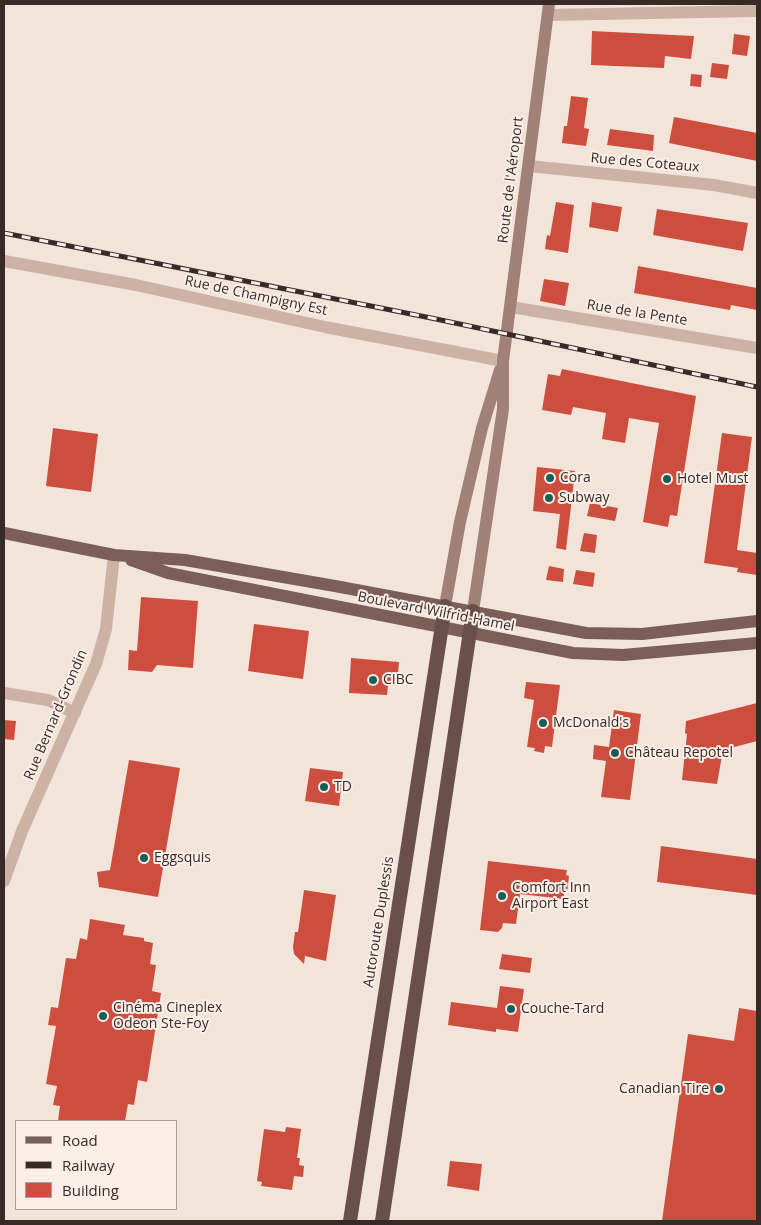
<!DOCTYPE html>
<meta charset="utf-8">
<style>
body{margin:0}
#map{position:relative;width:761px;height:1225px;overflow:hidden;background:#f3e4da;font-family:"Open Sans",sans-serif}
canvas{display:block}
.frame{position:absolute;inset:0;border:5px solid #382a27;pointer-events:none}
.legend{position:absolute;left:15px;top:1120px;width:162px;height:90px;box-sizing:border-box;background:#fbefe7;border:1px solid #ada09a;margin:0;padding:6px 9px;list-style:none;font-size:15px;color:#382a27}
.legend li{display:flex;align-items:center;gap:10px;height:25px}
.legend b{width:25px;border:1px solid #ada09a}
</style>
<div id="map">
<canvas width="761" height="1225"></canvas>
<div class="frame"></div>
<ul class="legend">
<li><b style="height:6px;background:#7a5e57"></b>Road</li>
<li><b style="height:6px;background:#382a27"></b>Railway</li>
<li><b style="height:14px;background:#cd4e3e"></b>Building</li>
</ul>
</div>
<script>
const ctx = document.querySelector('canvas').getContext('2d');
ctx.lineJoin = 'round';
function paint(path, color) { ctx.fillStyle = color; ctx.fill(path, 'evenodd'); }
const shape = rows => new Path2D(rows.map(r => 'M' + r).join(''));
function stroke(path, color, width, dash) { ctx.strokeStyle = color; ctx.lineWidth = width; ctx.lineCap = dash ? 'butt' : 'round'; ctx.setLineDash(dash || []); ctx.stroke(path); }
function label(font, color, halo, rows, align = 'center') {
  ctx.font = font + ' "Open Sans",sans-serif'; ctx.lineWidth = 4; ctx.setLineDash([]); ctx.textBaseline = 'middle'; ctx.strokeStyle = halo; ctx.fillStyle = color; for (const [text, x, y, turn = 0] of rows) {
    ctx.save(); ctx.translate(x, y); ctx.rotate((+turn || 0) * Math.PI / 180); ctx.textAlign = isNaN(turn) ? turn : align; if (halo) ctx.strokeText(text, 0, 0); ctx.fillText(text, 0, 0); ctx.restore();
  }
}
const building = shape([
 [592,31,694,36,691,59,665,56,664,68,591,65],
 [734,34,750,36,747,56,732,54],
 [712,63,729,65,727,79,710,77],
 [691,74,702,75,701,87,690,86],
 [571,96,588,98,584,128,589,129,586,146,562,143,564,126,567,126],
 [674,117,757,133,757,161,669,143],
 [610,129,654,135,653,151,607,145],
 [556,202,574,205,568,253,545,249,547,235,550,236],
 [592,202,622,207,618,232,589,227],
 [657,209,748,223,743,251,653,235],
 [638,266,757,288,757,310,731,305,730,310,634,293],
 [544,279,569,283,565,306,540,301],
 [562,369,696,396,677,516,670,515,668,527,643,522,659,423,629,418,625,443,602,439,606,413,573,407,571,415,542,410,548,374,560,376],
 [53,428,98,434,91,492,46,486],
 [722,433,752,437,737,550,757,553,757,575,737,572,738,568,704,563],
 [537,467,575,471,566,550,556,548,560,514,533,511],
 [590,503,618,508,615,521,587,516],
 [584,533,597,535,595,553,580,551],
 [549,566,564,569,563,582,546,580],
 [576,570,595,573,593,587,573,584],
 [141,597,198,601,193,668,157,665,152,672,128,670,129,650,137,651],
 [254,624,309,631,303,679,248,671],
 [351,658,399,662,397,686,388,685,387,695,349,693],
 [526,682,560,685,552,747,545,746,544,753,534,751,535,748,527,747,534,700,524,698],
 [757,703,757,741,723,750,717,784,682,780,687,734,685,733,686,721],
 [614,710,641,714,630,800,601,797,606,761,593,759,594,745,609,747],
 [4,720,16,721,14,740,4,739],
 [129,760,180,768,158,897,99,887,97,872,110,870],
 [310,768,343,772,339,806,305,801],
 [661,846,757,859,757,895,657,882],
 [488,861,567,870,566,875,569,876,567,893,564,893,564,899,520,894,516,924,503,923,502,928,498,932,480,930],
 [304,890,336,895,326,961,305,956,304,964,294,954,293,947,295,932,298,932],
 [90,919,125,925,123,935,144,938,144,941,153,943,150,964,156,965,152,991,161,993,147,1082,138,1080,134,1105,128,1104,125,1121,58,1121,60,1106,53,1105,57,1086,46,1084,56,1026,48,1025,51,1007,58,1008,66,958,76,959,80,938,87,940],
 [502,954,532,958,530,973,499,969],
 [500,986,524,989,518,1032,496,1029,496,1032,448,1025,451,1002,497,1008],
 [739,1008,757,1011,757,1221,662,1221,688,1034,734,1041],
 [286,1127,301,1129,297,1158,300,1158,299,1165,304,1166,303,1177,294,1176,292,1190,261,1186,262,1182,257,1181,264,1129,285,1132],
 [450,1161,482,1164,479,1191,447,1186]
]);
const minor = shape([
 [529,166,714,185,757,193],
 [4,261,136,285,325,327,503,361],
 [511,307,757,348],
 [4,693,48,700,75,713],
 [4,881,22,831,96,664,106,629,114,555]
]);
const tertiary = shape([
 [548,15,757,11]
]);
const secondary = shape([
 [445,606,460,522,482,428,500,370],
 [473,611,503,409,503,361,549,4]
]);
const primary = shape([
 [4,533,114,555,185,560,335,586,586,633,642,634,757,621],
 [131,560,168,573,573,653,623,655,757,643]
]);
const trunk = shape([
 [350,1221,445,606],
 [382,1221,473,611]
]);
const rail = shape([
 [4,233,436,319,757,387]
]);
const markers = [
 [550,478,5,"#1a5c57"],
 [667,479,5,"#1a5c57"],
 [549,498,5,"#1a5c57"],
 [373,680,5,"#1a5c57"],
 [543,723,5,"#1a5c57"],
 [615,753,5,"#1a5c57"],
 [324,787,5,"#1a5c57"],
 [144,858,5,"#1a5c57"],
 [502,896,5,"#1a5c57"],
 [511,1009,5,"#1a5c57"],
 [103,1016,5,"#1a5c57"],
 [719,1089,5,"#1a5c57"]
];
const streetNames = [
 ["Rue des Coteaux",645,163,5],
 ["Route de l'Aéroport",511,180,-83],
 ["Rue de Champigny Est",256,296,12],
 ["Rue de la Pente",637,313,9],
 ["Boulevard Wilfrid-Hamel",436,612,11],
 ["Rue Bernard-Grondin",56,715,-67],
 ["Autoroute Duplessis",379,922,-81]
];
const poiNames = [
 ["Cora",560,478],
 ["Hotel Must",677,479],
 ["Subway",559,498],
 ["CIBC",383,680],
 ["McDonald's",553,723],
 ["Château Repotel",625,753],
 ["TD",334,787],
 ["Eggsquis",154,858],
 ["Comfort Inn",512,888],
 ["Airport East",512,904],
 ["Cinéma Cineplex",113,1008],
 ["Odeon Ste-Foy",113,1024],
 ["Couche-Tard",521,1009],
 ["Canadian Tire",709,1089,"right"]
];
paint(building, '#cd4e3e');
stroke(minor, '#ccb2a5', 12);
stroke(tertiary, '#ccb2a5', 12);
stroke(secondary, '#a08077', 12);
stroke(primary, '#7a5e57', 12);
stroke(trunk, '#6a504a', 14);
stroke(rail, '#382a27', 5);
stroke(rail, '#fbefe7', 3, [9]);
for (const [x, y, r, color] of markers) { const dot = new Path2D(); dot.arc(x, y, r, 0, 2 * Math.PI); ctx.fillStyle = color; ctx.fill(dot); stroke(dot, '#fbefe7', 2); }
label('14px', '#382a27', '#fbefe7', streetNames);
label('14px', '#382a27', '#fbefe7', poiNames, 'left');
</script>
